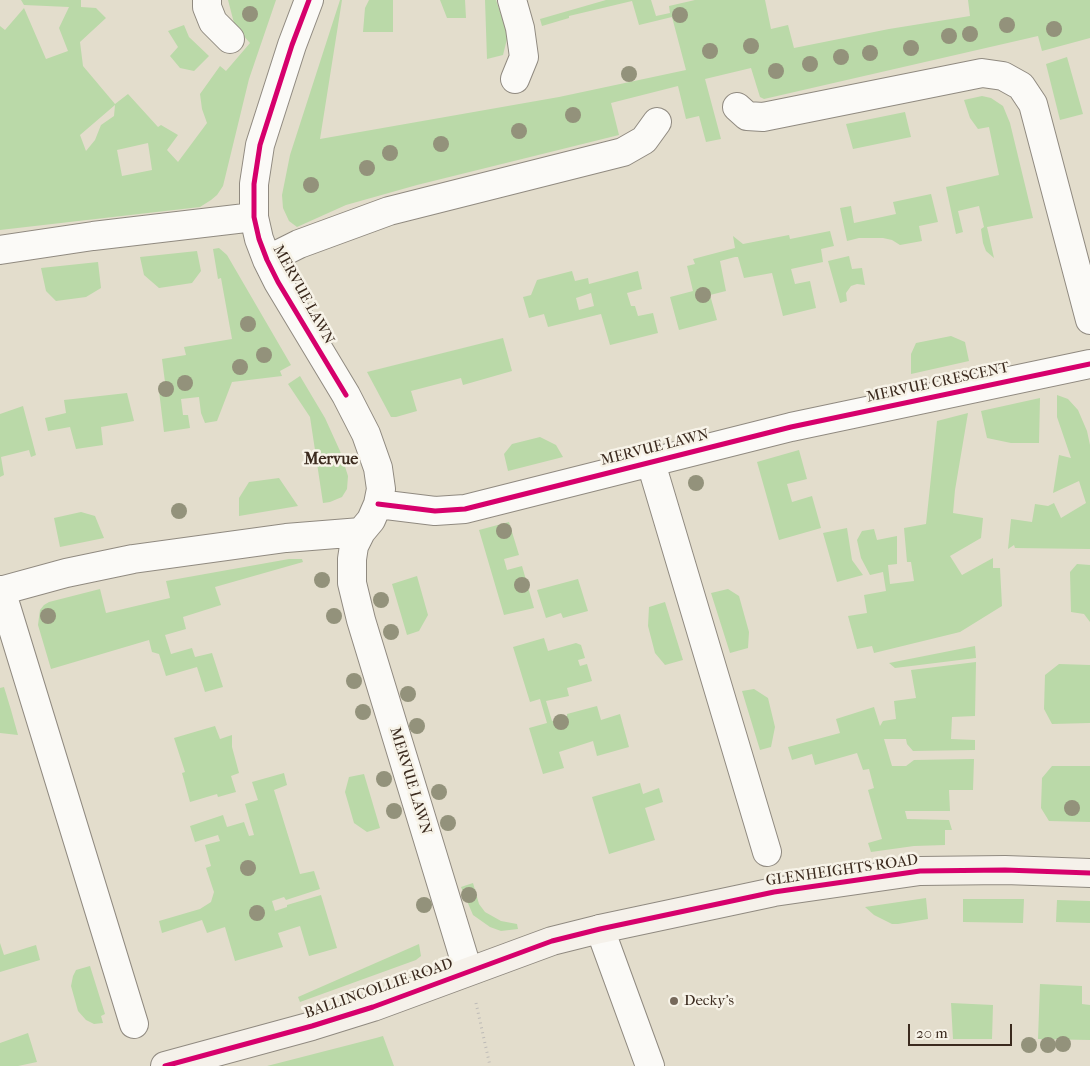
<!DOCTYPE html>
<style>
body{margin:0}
#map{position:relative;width:1090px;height:1066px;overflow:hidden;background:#e3ddcc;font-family:"IM FELL French Canon",serif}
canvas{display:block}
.scale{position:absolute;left:908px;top:1024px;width:104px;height:22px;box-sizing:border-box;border:2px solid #3b2a1e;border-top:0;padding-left:6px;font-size:15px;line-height:18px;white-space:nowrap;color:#3b2a1e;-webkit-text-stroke:4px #f7f3e8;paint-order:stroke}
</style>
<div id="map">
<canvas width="1090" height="1066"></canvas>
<div class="scale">20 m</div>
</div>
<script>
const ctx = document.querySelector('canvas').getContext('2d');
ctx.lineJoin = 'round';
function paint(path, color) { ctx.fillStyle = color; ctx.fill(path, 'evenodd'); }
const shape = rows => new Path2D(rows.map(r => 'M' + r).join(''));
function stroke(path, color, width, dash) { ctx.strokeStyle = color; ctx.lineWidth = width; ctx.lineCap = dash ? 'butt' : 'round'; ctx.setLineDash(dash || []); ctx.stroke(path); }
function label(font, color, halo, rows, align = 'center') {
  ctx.font = font + ' "IM FELL French Canon",serif'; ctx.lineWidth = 5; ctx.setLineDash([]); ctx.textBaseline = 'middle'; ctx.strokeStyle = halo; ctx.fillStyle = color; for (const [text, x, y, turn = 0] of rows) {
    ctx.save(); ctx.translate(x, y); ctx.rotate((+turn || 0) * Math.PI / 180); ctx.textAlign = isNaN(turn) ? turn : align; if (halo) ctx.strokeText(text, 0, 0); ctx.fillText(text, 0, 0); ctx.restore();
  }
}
const green = shape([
 [21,0,81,0,81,7,96,8,106,18,80,42,83,66,115,104,128,94,158,127,161,125,178,135,167,150,178,162,207,123,202,109,200,94,220,66,226,71,250,43,241,33,234,23,228,0,276,0,249,79,223,186,217,195,211,200,200,207,0,230,0,26,5,30,24,8,46,59,68,51,59,28,69,7,24,5],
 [115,105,114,116,101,125,95,140,86,151,80,135],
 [148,143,152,170,122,176,117,150],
 [340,0,342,0,320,139,559,97,686,70,672,17,639,25,632,1,569,16,569,18,542,26,540,19,606,0,651,0,656,16,670,13,669,6,695,0,765,0,771,29,788,25,794,48,889,29,970,16,968,0,1090,0,1090,38,1042,51,1038,36,764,99,760,97,751,68,705,79,721,139,706,142,699,116,686,119,678,86,611,103,619,135,417,185,346,205,297,227,289,221,283,208,282,195,290,155],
 [369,0,393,0,393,32,363,32,365,8],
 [440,0,465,0,466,18,447,18],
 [485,0,496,0,508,35,503,55,487,59],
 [184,25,189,37,209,56,194,71,180,68,170,56,178,47,168,31],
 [1067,57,1083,114,1060,120,1046,64],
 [982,96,991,98,1003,106,1010,123,1033,218,987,227,994,258,986,251,983,243,981,229,984,227,979,206,958,211,963,232,956,234,946,187,999,175,989,127,978,129,970,118,964,100],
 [905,112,911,137,853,149,846,124],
 [931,194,938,222,919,226,922,241,900,245,892,240,883,238,859,238,847,241,840,208,851,206,854,223,896,214,893,202],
 [830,231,834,246,821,249,823,262,791,269,795,284,810,281,816,308,783,316,772,273,744,278,738,257,735,257,720,261,726,291,710,295,717,320,679,330,670,297,693,291,687,266,695,264,693,259,735,248,733,236,743,244,789,235,790,239],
 [219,248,227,255,291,365,280,371,282,376,232,382,217,421,205,423,201,413,199,397,181,399,183,415,188,415,190,428,164,432,159,391,166,390,162,359,186,355,184,347,232,339,221,278,218,279,213,249],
 [197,251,201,271,192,283,159,288,144,275,140,257],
 [849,256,852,269,862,268,865,285,857,284,851,286,846,293,847,301,840,303,828,261],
 [98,262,101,288,86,297,56,301,46,291,41,268],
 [572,271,575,281,588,278,589,284,638,271,642,289,627,293,631,306,635,306,638,316,653,313,658,333,610,345,601,314,548,327,544,314,529,318,523,297,531,295,537,280],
 [591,293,594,306,579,310,576,298],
 [951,336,965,342,969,361,911,374,911,354,916,343],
 [503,338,512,371,463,385,461,378,411,391,417,411,396,417,391,417,367,372],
 [300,376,325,418,340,451,348,476,347,489,342,497,330,502,323,503,310,417,288,384],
 [127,393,134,421,101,427,103,445,76,449,70,427,48,431,45,418,66,413,64,400],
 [1057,395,1068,399,1078,410,1087,431,1090,445,1090,549,1015,548,1014,545,1008,549,1011,519,1032,522,1035,504,1048,506,1054,503,1061,518,1086,503,1079,481,1053,493,1059,455,1071,458,1057,417],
 [1040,398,1039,443,1011,443,987,438,981,411],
 [23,406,36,455,31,457,29,450,1,457,4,475,0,477,0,414],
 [968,413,955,490,953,513,983,518,981,538,950,556,962,575,993,558,993,568,1000,568,1002,606,960,632,874,653,872,646,857,649,848,616,867,613,864,595,886,591,883,572,870,575,861,558,857,540,862,531,874,529,877,540,897,536,897,564,888,565,890,584,914,581,911,562,907,562,904,528,926,524,937,421],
 [540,437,556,445,563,457,508,471,504,454,512,444],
 [799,450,807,479,787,484,792,502,812,496,821,528,779,540,757,462],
 [279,478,298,506,239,516,239,498,249,482],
 [81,512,95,516,104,538,60,547,54,518],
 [509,522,519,555,504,559,507,570,522,566,534,608,504,615,479,530],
 [847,528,852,560,863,575,837,582,823,533],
 [289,559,302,559,303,562,215,587,221,605,183,617,186,629,165,635,171,654,192,648,195,657,212,653,223,687,205,692,197,667,166,676,159,654,152,652,149,640,51,669,38,625,40,610,44,605,49,602,100,589,106,613,170,598,166,581],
 [1077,564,1090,565,1090,622,1084,614,1071,612,1070,572],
 [417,576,428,615,419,631,407,635,392,584],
 [578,579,588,611,563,618,561,613,546,618,537,590],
 [728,589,739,596,749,632,748,648,730,653,711,593],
 [665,602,683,660,665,665,655,653,648,626,649,607],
 [544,638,548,651,576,643,581,645,585,658,578,660,580,666,587,664,592,681,567,688,569,696,546,701,552,721,567,717,567,714,597,706,601,720,620,714,629,747,597,756,593,741,559,752,564,768,543,774,529,728,547,723,540,699,530,702,513,647],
 [975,646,976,658,895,668,889,663],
 [976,662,975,716,952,717,951,739,975,740,975,750,913,751,907,744,906,739,884,739,892,766,906,766,914,760,974,759,973,790,949,790,950,811,905,811,907,819,949,820,952,830,945,830,945,845,914,846,871,852,868,843,882,839,868,790,874,788,869,769,863,770,857,753,815,765,812,754,792,760,788,747,840,733,836,719,874,707,880,726,883,721,896,719,894,701,916,698,911,670],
 [1059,664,1090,665,1090,723,1052,724,1044,709,1045,675],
 [4,687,11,710,18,735,0,733,0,688],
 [754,689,768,698,775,727,771,747,760,750,742,691],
 [215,726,220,739,232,735,232,747,239,773,231,776,236,792,218,797,217,794,190,802,182,773,185,772,174,738],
 [1052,766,1090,766,1090,822,1049,821,1041,808,1042,778],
 [284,773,287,785,274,790,300,874,314,871,320,889,286,900,284,897,272,901,275,911,287,907,287,905,321,895,337,948,309,956,300,926,278,933,283,947,235,961,225,927,207,933,202,920,162,933,159,921,200,909,211,902,214,892,206,868,211,866,205,845,220,841,218,835,195,842,190,826,223,815,227,827,244,822,249,836,254,835,245,804,258,800,252,782],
 [364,774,380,828,367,832,354,823,345,792,349,777],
 [640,783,643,794,659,788,663,802,645,808,655,840,609,854,592,797],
 [473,883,479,904,485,912,501,921,517,924,518,929,501,931,490,927,473,915,461,887],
 [926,898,928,919,898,924,892,924,874,915,865,907],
 [963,899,1024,899,1023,923,963,922],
 [1057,900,1090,901,1090,923,1056,922],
 [0,943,4,955,36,945,40,960,0,972],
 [419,944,421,956,416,960,300,1002,298,997],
 [90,966,105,1014,101,1016,103,1023,94,1024,86,1020,78,1011,71,986,73,976,76,970],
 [1040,984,1082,986,1082,1004,1090,1005,1090,1040,1038,1039],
 [951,1003,993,1005,992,1039,953,1039],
 [28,1033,37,1062,18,1066,0,1066,0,1043],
 [383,1036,394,1066,267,1066,376,1038]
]);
const path = shape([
 [476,1003,490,1066]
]);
const street = shape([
 [207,0,207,7,213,22,230,39],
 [309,0,292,45,260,145,254,184,254,217,259,239,267,260,278,282,346,395,366,434,378,468,381,489,378,504,371,520,361,532,354,546,352,559,352,583,361,620,468,971],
 [512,0,520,28,524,57,515,79],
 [737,107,747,116,763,117,982,73,1003,76,1021,86,1033,104,1090,320],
 [0,250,93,236,254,217],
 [267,260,299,244,389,211,623,152,644,140,657,122],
 [651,463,767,852],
 [378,504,435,511,465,509,791,427,1090,364],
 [1,590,134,1024],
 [0,591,66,573,133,559,286,538,361,532],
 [600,929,650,1066]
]);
const secondary = shape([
 [165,1066,312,1026,373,1007,552,941,600,929,774,892,920,871,1005,870,1090,873]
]);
const cycleway = shape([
 [309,0,292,45,260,145,254,184,254,217,259,239,267,260,278,282,346,395],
 [378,504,435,511,465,509,791,427,1090,364],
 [165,1066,312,1026,373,1007,552,941,600,929,774,892,920,871,1005,870,1090,873]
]);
const trees = [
 [250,14],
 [680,15],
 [1007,25],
 [1054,29],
 [970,34],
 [949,36],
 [751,46],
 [911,48],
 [710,51],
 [870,53],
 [841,57],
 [810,64],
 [776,71],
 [629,74],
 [573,115],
 [519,131],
 [441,144],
 [390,153],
 [367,168],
 [311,185],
 [703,295],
 [248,324],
 [264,355],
 [240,367],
 [185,383],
 [166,389],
 [696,483],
 [179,511],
 [504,531],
 [322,580],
 [522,585],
 [381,600],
 [48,616],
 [334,616],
 [391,632],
 [354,681],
 [408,694],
 [363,712],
 [561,722],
 [417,726],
 [384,779],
 [439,792],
 [1072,808],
 [394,811],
 [448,823],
 [248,868],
 [469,895],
 [424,905],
 [257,913],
 [1063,1044],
 [1029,1045],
 [1048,1045]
];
const markers = [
 [674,1001,5,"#76695b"]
];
const streetNames = [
 ["MERVUE LAWN",303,295,61],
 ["MERVUE CRESCENT",938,383,-12],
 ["MERVUE LAWN",655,448,-14],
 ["MERVUE LAWN",410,781,73],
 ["GLENHEIGHTS ROAD",842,871,-8],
 ["BALLINCOLLIE ROAD",379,989,-19]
];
const poiNames = [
 ["Decky's",684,1001]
];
const neighbourhoodNames = [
 ["Mervue",331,460]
];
paint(green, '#bad9a8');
stroke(street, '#908a80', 30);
stroke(secondary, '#908a80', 30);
stroke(path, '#bebbb7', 3, [1, 4]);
stroke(street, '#fbfaf7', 28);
stroke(secondary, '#f5f1ea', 28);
stroke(cycleway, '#d6006c', 5);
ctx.fillStyle = '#93927b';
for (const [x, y] of trees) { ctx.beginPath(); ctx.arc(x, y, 8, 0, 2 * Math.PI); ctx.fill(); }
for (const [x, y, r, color] of markers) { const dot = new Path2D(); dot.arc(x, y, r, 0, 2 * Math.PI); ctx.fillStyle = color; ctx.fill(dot); stroke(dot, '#f7f3e8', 2); }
label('15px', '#3b2a1e', '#f7f3e8', streetNames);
label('15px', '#3b2a1e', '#f7f3e8', poiNames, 'left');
label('bold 16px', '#3b2a1e', '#f7f3e8', neighbourhoodNames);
</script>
